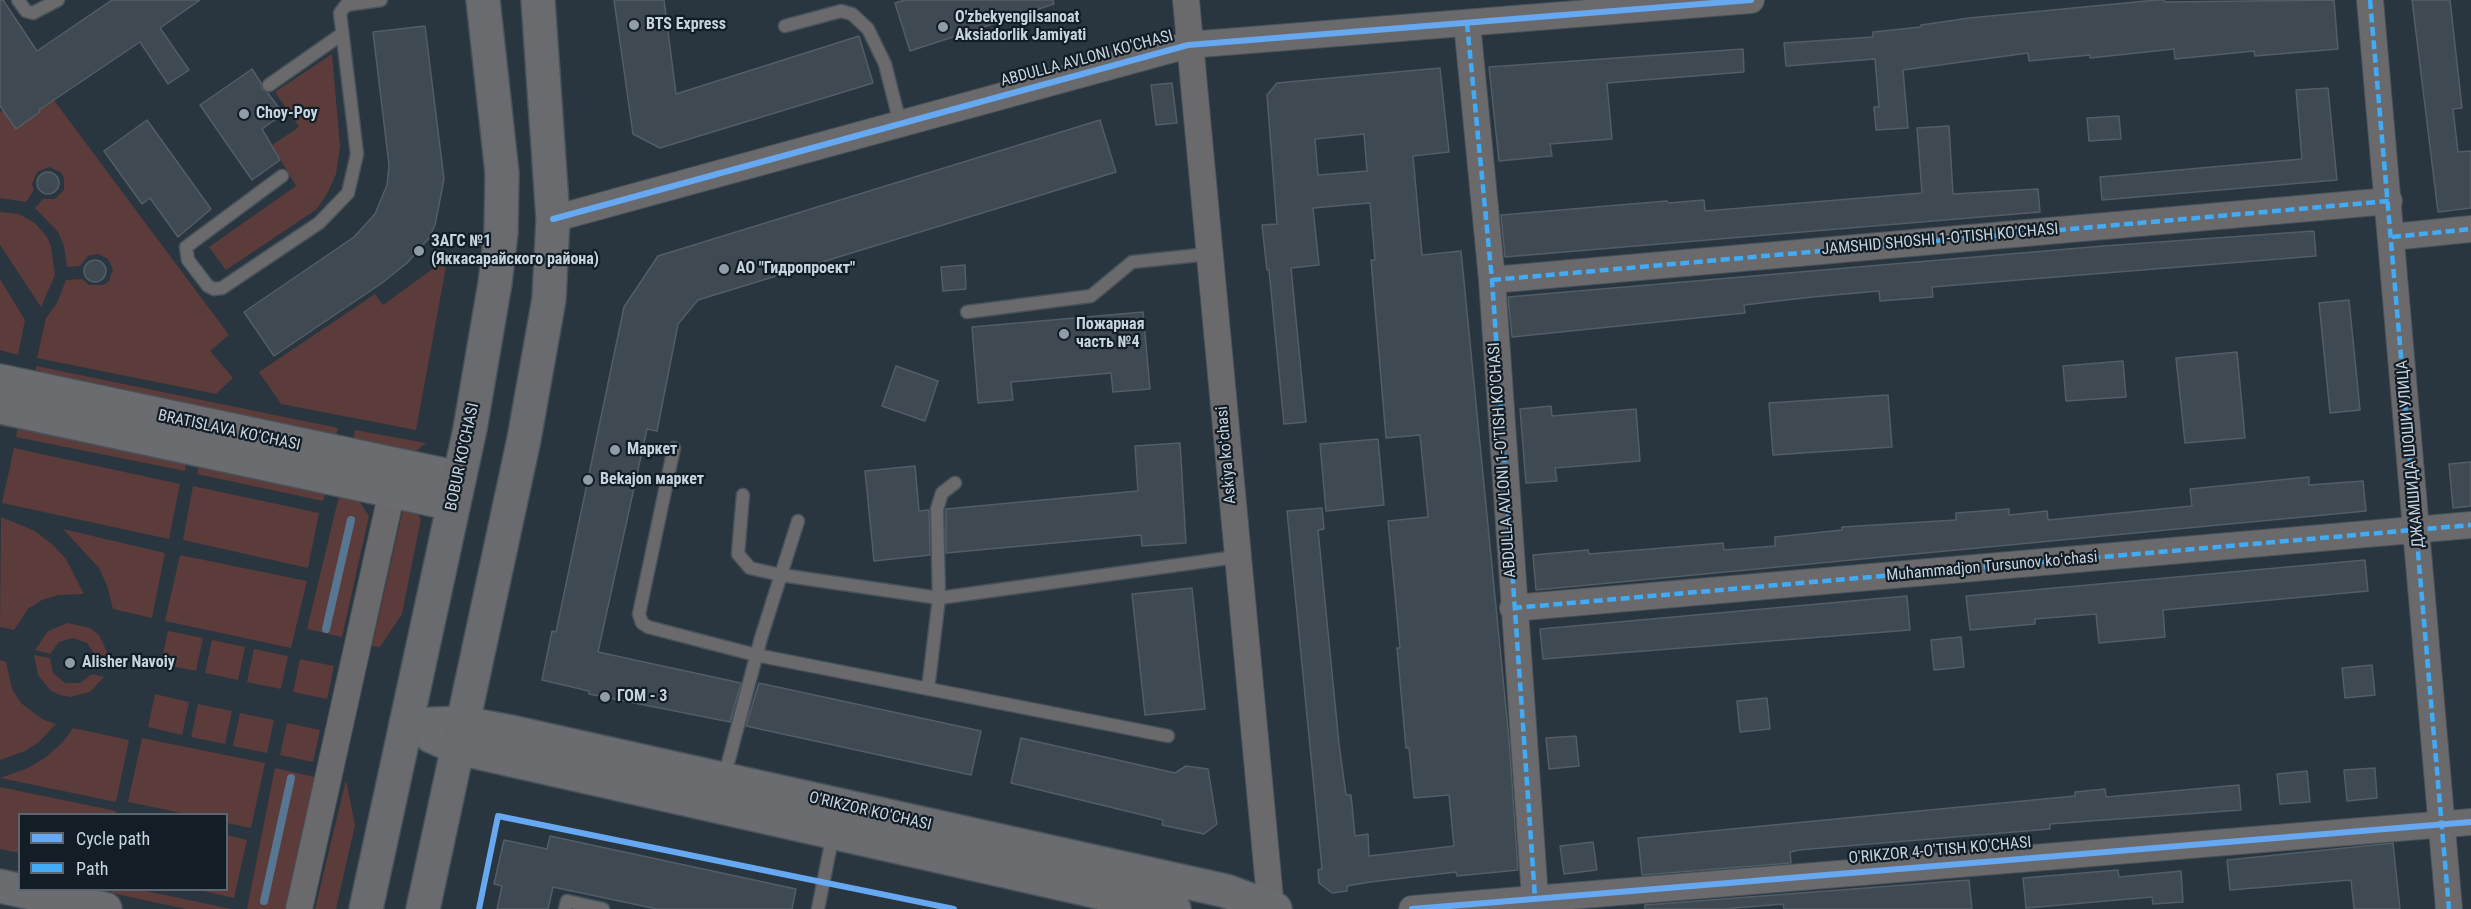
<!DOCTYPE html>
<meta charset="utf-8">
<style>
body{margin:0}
#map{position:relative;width:2471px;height:909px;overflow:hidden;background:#29353f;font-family:"Roboto Condensed",sans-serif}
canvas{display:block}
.legend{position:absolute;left:18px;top:813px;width:210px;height:78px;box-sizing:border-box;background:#131d25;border:2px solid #5b6670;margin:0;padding:8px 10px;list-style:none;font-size:18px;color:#c7d4e0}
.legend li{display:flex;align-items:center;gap:12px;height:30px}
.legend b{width:30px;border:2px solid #5b6670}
</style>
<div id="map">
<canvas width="2471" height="909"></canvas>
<ul class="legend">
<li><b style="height:8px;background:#66a8f1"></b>Cycle path</li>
<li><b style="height:8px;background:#42abf6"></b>Path</li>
</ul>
</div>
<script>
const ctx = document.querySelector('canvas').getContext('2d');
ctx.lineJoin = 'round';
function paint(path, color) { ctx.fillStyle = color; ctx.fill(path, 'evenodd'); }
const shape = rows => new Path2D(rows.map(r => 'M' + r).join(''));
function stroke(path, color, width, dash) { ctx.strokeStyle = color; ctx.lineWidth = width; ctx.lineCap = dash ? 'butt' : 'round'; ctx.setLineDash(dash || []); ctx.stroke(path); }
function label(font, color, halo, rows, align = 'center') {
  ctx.font = font + ' "Roboto Condensed",sans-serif'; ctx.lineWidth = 4.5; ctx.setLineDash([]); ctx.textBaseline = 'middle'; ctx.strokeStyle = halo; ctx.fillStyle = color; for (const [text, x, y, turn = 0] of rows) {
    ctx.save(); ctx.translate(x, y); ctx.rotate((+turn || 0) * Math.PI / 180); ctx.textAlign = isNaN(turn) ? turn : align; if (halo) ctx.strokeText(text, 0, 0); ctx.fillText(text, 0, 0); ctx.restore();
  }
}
const green = shape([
 [332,54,340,146,336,174,328,192,317,209,226,270,209,247,296,186,272,145,299,127,275,92],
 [26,58,56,103,229,335,210,351,233,378,216,394,37,358,46,318,57,303,66,280,82,279,89,285,103,285,109,281,113,269,108,259,98,254,88,256,80,266,67,267,64,246,58,232,35,208,43,199,55,199,64,190,64,177,60,172,49,167,37,172,32,184,34,190,26,202,0,198,0,112,3,110,16,129,40,112,12,71],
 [0,212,19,214,35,223,47,237,51,246,55,275,41,307,0,245],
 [438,265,446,267,416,430,281,404,259,372,375,294,383,305],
 [0,279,25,320,18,355,0,350],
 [36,366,338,428,336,436,35,373],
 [18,427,186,463,185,471,16,437],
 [355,430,426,443,415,452,353,442],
 [14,448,180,484,169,539,2,503],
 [199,464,326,490,323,501,197,474],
 [193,486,319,513,308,568,183,540],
 [339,496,359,501,369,516,342,637,307,629],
 [403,509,415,511,421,519,402,614,380,647,372,646],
 [1,517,35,531,53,545,66,559,84,594,58,595,42,600,28,609,14,630,0,627],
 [63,529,165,553,152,618,113,609,107,586,99,568],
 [180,555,307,581,291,648,165,621],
 [68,623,90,628,99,635,109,656,95,655,87,643,73,638,59,642,50,654,35,650,48,631],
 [168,631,203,638,196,671,161,664],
 [212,640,245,647,238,680,205,673],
 [254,649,288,656,281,689,247,682],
 [34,655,50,658,53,673,65,683,80,683,92,674,104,677,90,692,70,697,60,695,51,691,38,675],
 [300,659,334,666,327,699,293,692],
 [0,660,6,662,12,689,21,703,42,719,56,724,39,742,25,751,0,760],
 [155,694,189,702,182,735,148,727],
 [198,704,232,711,225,744,191,737],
 [240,713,274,720,267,753,233,746],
 [287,723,320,730,313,762,280,755],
 [73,728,129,740,116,802,0,778,28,768,46,757,62,743],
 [142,738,265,763,251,828,227,823,226,814,186,814,128,802],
 [275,768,315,777,287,909,247,909],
 [346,780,355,825,336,909,315,909],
 [0,787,116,811,115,814,20,814,19,853,0,849],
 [227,835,247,840,234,898,198,890,226,890],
 [112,890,141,890,232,909,186,909,111,893]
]);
const stream = shape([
 [326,629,351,520],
 [264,901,291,778]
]);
const building = shape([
 [0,0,3,0,37,51,112,0,200,0,160,28,189,70,168,84,140,42,39,110,40,112,16,129,0,106,0,0],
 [614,0,664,0,676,94,859,36,873,83,660,148,633,134,614,0],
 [905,0,1053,0,1054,4,910,51,895,3,905,0],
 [2157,0,2164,0,2165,2,2334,0,2338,49,2255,56,2254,51,2175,59,2174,49,2090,58,2090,55,2029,61,2028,53,1903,70,1908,128,1876,130,1874,107,1879,107,1875,59,1786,66,1784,43,1873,37,1873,32,1921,27,1921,25,1969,18,2157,0],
 [2412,0,2450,0,2462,108,2453,109,2458,152,2471,151,2471,208,2438,212,2412,0],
 [425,26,444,179,435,225,429,238,407,263,382,283,274,356,244,312,354,237,375,214,387,185,389,165,373,32,425,26],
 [1743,49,1744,72,1607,83,1612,139,1550,144,1552,156,1499,161,1489,67,1743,49],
 [1440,68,1449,152,1413,156,1422,255,1461,251,1509,739,1518,870,1457,876,1456,872,1370,882,1347,886,1347,891,1332,893,1319,883,1318,870,1322,869,1287,511,1322,508,1324,529,1318,530,1339,744,1346,795,1351,795,1355,836,1368,834,1369,856,1454,846,1449,795,1414,798,1409,748,1406,748,1397,648,1400,648,1388,521,1428,517,1420,435,1386,438,1371,260,1375,260,1370,203,1313,208,1319,265,1291,268,1306,422,1284,424,1269,270,1267,270,1262,225,1277,224,1267,95,1277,83,1440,68],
 [1364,134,1367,171,1318,175,1315,139,1364,134],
 [252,69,261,83,262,89,268,93,283,114,262,129,280,160,252,180,200,105,252,69],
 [1172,83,1177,123,1156,125,1151,85,1172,83],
 [2328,88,2337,180,2102,200,2100,177,2302,159,2296,90,2328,88],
 [2119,116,2121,139,2089,141,2087,118,2119,116],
 [147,120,211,209,178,237,150,198,142,204,104,151,147,120],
 [1100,120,1116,172,698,300,678,324,657,431,647,429,598,652,741,683,730,722,589,694,589,691,542,680,552,631,556,632,624,307,658,256,1100,120],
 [1949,126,1953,194,2038,189,2040,212,1505,257,1501,215,1667,201,1668,203,1704,200,1705,211,1922,193,1917,128,1949,126],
 '37 183a11 11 0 1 1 22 0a11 11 0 1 1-22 0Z',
 [2314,231,2316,256,1932,287,1933,297,1880,301,1879,291,1812,297,1744,305,1745,313,1512,337,1508,297,2103,246,2314,231],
 '84 271a11 11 0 1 1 22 0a11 11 0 1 1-22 0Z',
 [965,265,966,289,943,291,941,267,965,265],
 [2349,300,2360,410,2330,413,2319,303,2349,300],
 [1143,312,1150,389,1113,392,1111,373,1011,382,1013,400,978,403,972,327,1143,312],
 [2237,352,2245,438,2185,443,2176,358,2237,352],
 [2123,361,2126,397,2066,401,2063,366,2123,361],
 [896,366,938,381,925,421,882,406,896,366],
 [1888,395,1892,447,1773,455,1769,403,1888,395],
 [1551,406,1552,416,1636,409,1640,461,1555,468,1557,481,1526,483,1520,409,1551,406],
 [1378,439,1384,505,1326,511,1320,444,1378,439],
 [1180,443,1186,543,1142,546,1141,535,946,553,946,509,1138,491,1135,446,1180,443],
 [2471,462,2471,506,2453,508,2449,464,2471,462],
 [915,466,919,511,929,510,930,555,874,561,865,471,915,466],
 [2309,477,2309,485,2363,481,2366,511,1536,590,1533,555,1588,550,1589,554,1723,543,1724,550,1775,546,1775,537,1842,530,1842,527,1956,520,1956,513,2009,509,2009,515,2047,511,2048,520,2192,506,2190,489,2309,477],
 [2365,560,2368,591,2163,610,2165,637,2099,643,2096,614,2035,619,2035,624,1970,630,1966,596,2365,560],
 [1192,588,1205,709,1145,715,1132,594,1192,588],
 [1907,596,1910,630,1543,659,1540,629,1907,596],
 [1961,637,1964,667,1934,670,1931,640,1961,637],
 [2372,665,2375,695,2345,698,2342,668,2372,665],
 [759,683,981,731,971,775,746,726,759,683],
 [1767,698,1770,729,1740,732,1737,701,1767,698],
 [1576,736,1579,766,1549,769,1546,738,1576,736],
 [1021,738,1175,773,1186,766,1208,769,1217,824,1204,834,1162,825,1163,820,1011,783,1021,738],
 [2375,768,2377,798,2347,801,2344,770,2375,768],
 [2307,771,2310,802,2280,804,2277,774,2307,771],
 [2239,785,2241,810,2050,824,2050,829,1799,850,1790,852,1791,863,1642,875,1638,838,2075,796,2075,792,2105,789,2106,797,2239,785],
 [550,836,796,889,792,909,657,909,553,887,548,909,497,909,502,886,494,884,504,840,547,849,550,836],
 [1593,842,1597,870,1564,874,1560,846,1593,842],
 [2393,843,2400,909,2354,909,2351,880,2230,890,2227,860,2393,843],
 [2118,870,2119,877,2181,871,2183,902,2153,904,2152,897,2026,908,2023,878,2118,870],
 [1969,880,1972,909,1784,909,1783,904,1724,909,1645,909,1645,905,1969,880]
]);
const lane = shape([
 [18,0,26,11,33,13,58,0],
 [785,26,841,11,852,14,868,29,885,64,900,123],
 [269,85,342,34],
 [282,176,186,247,188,260,208,286,214,289,222,288,319,223,348,193,357,154,340,13,346,5,381,0],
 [967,312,1091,296,1132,262,1209,254],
 [674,448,639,614,642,623,648,627,756,655,1168,736],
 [743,495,738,554,750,568,781,575,939,598,1236,557],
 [928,689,939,598,937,509,942,493,955,483],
 [724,778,761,638,798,521],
 [565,909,567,901,603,909],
 [818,909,833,834]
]);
const street = shape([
 [1186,0,1271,909],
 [2370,0,2449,909],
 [1467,23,1492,280,1535,898],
 [553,219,1188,45,1751,0],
 [2392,237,2471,229],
 [1492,280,2389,201],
 [1513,608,2471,525],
 [299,909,396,473],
 [1412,909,2471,822]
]);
const secondary = shape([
 [0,381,459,478],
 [0,407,453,504],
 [406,725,463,723,516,733,1226,891,1275,909],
 [431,736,458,748,1174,909],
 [0,886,105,909]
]);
const primary = shape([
 [366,909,470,429,495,283,501,233,502,173,483,0],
 [423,909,524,439,549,299,553,219,538,0]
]);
const quiet = shape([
 [2370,0,2449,909],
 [1467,23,1492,280,1535,898],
 [2392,237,2471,229],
 [1492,280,2389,201],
 [1513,608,2471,525]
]);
const cycleway = shape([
 [553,219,1188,45,1751,0],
 [479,909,498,816,954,909],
 [1412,909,2471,822]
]);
const markers = [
 [634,25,6,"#909ca8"],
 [943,27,6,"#909ca8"],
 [244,114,6,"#909ca8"],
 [419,251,6,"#909ca8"],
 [724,269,6,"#909ca8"],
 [1064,334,6,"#909ca8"],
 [615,450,6,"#909ca8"],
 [588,480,6,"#909ca8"],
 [70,663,6,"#909ca8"],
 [605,697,6,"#909ca8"]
];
const poiNames = [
 ["O'zbekyengilsanoat",955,18],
 ["Aksiadorlik Jamiyati",955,36],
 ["BTS Express",646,25],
 ["Choy-Poy",256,114],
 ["ЗАГС №1",431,242],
 ["(Яккасарайского района)",431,260],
 ["АО \"Гидропроект\"",736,269],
 ["Пожарная",1076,325],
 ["часть №4",1076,343],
 ["Маркет",627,450],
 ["Bekajon маркет",600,480],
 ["Alisher Navoiy",82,663],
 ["ГОМ - 3",617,697]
];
const streetNames = [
 ["ABDULLA AVLONI KO'CHASI",1087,59,-15],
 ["JAMSHID SHOSHI 1-O'TISH KO'CHASI",1940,240,-5],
 ["BRATISLAVA KO'CHASI",229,431,12],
 ["ДЖАМШИДА ШОШИ УЛИЦА",2411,454,-95],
 ["Askiya koʻchasi",1227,455,-95],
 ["BOBUR KO'CHASI",463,457,-78],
 ["ABDULLA AVLONI 1-O'TISH KO'CHASI",1503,460,-94],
 ["Muhammadjon Tursunov koʻchasi",1992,567,-5],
 ["O'RIKZOR KO'CHASI",870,812,13],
 ["O'RIKZOR 4-O'TISH KO'CHASI",1940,851,-5]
];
paint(green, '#5c3b3b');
stroke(stream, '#567691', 8);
paint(building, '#3f4951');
stroke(building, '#535d66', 1.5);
stroke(lane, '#47525a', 15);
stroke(street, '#47525a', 28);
stroke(secondary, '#47525a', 36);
stroke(primary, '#47525a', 36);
stroke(lane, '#6a6a6c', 12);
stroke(street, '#6a6a6c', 26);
stroke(secondary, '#6a6c6f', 33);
stroke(primary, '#696b6e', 33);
stroke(quiet, '#42abf6', 4.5, [9, 4.5]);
stroke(cycleway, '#66a8f1', 6);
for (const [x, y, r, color] of markers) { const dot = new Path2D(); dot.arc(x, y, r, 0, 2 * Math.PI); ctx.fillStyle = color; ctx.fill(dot); stroke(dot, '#131d25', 2); }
label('bold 16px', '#c7d4e0', '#131d25', poiNames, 'left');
label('16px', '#c7d4e0', '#131d25', streetNames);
</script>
